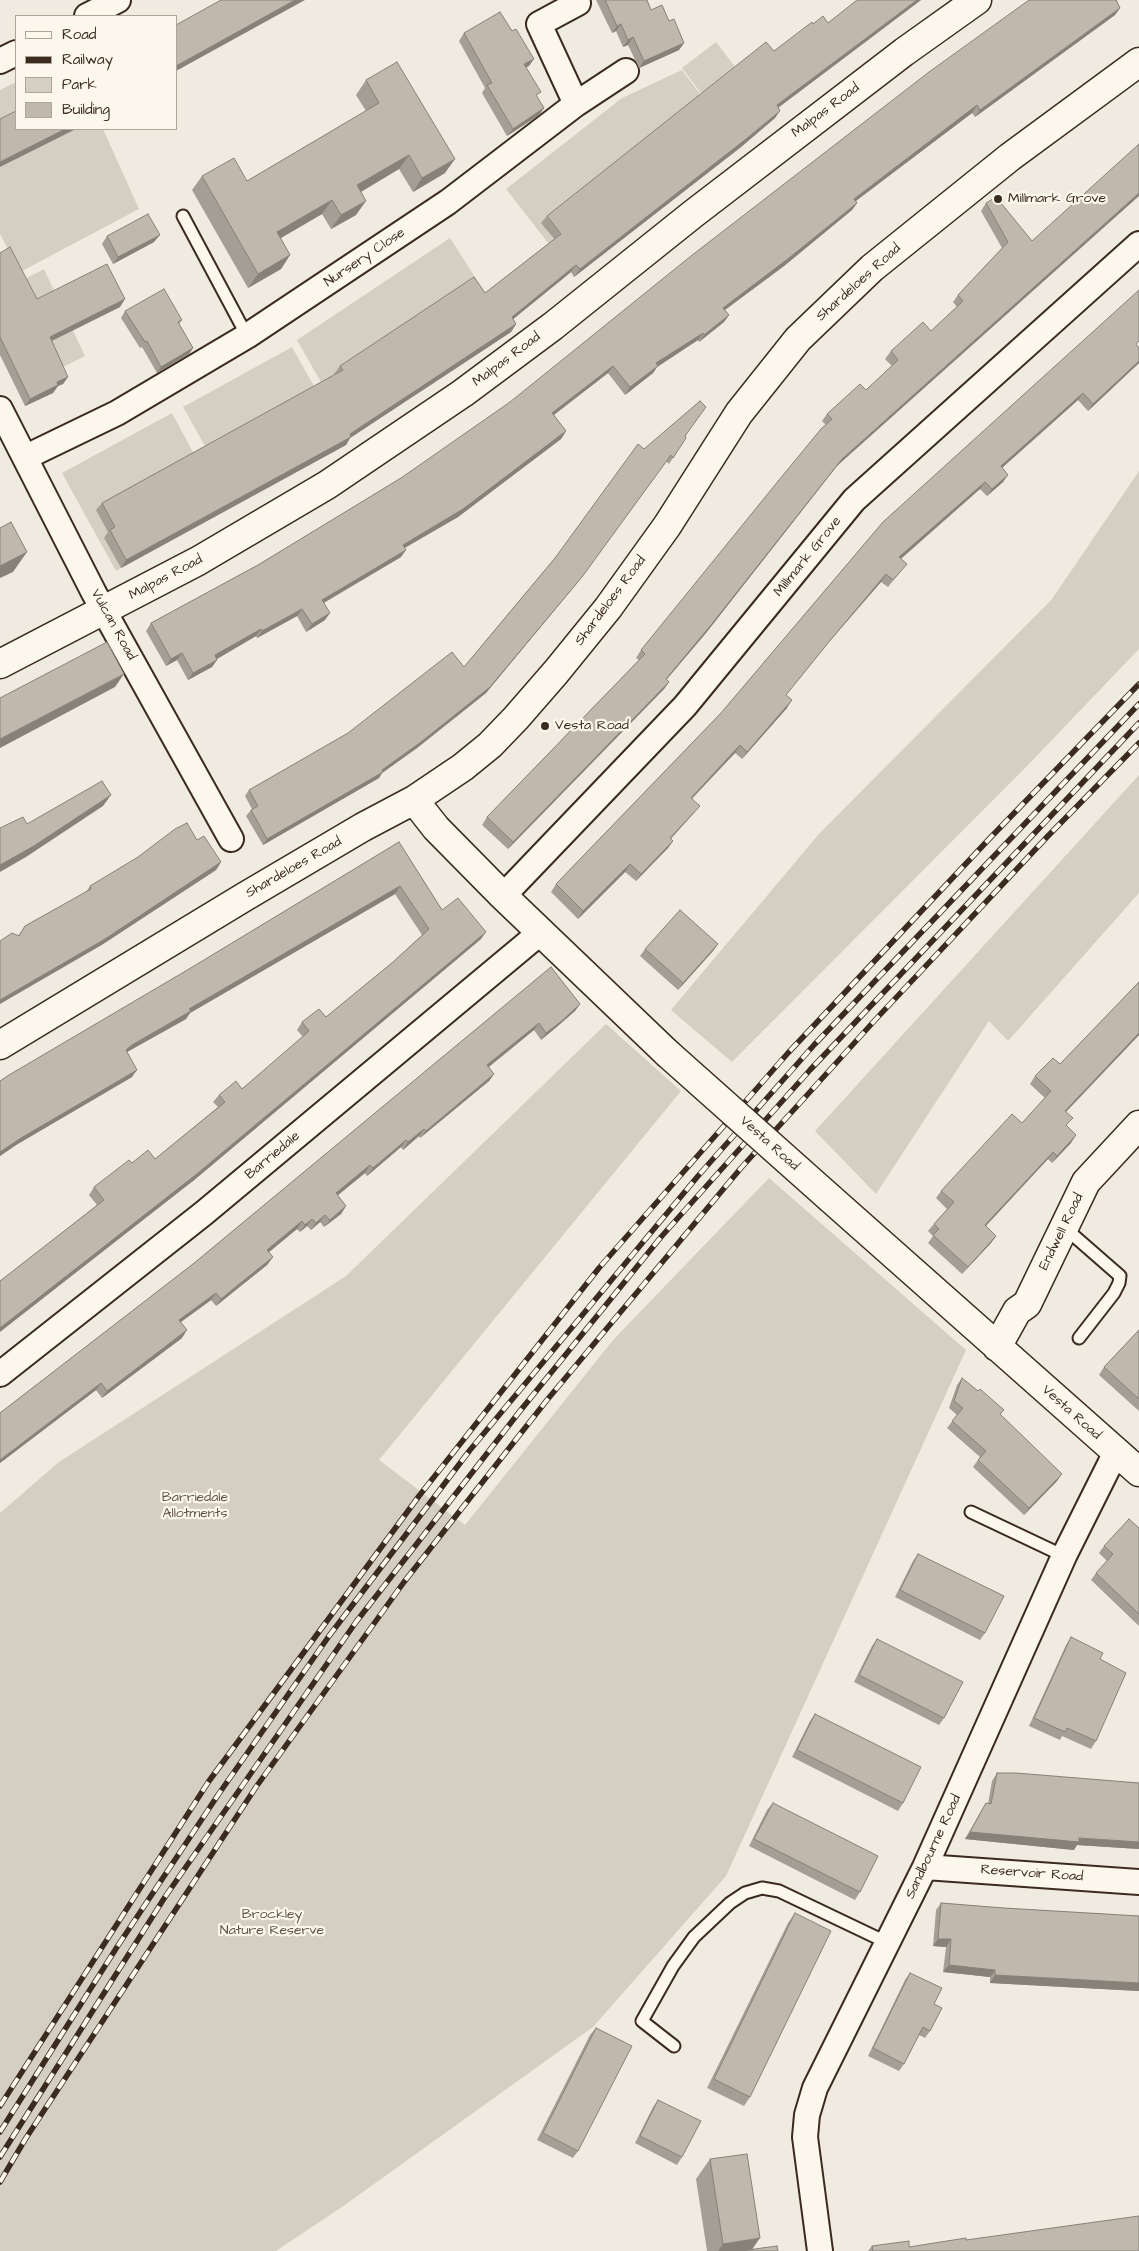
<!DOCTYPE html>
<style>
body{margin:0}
#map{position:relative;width:1139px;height:2251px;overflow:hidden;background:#f0ebe0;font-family:"Architects Daughter",sans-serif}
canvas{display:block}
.legend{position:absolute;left:15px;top:15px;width:162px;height:115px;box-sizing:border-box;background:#fbf7ec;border:1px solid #aea59a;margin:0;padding:6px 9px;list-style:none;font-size:15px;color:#3b2a1e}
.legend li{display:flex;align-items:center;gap:10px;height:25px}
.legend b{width:25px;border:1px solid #aea59a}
</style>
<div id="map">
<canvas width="1139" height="2251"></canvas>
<ul class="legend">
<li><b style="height:6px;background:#fbf7ec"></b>Road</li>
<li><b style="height:6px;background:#3b2a1e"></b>Railway</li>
<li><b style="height:14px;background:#d5cec3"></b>Park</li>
<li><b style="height:14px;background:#c0b8ad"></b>Building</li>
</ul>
</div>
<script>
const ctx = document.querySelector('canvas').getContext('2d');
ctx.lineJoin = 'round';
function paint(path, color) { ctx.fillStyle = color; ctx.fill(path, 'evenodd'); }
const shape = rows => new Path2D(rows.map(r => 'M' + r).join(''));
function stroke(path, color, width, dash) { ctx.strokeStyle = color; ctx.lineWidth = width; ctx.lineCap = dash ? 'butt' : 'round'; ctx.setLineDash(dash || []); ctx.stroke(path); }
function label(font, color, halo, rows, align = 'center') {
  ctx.font = font + ' "Architects Daughter",sans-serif'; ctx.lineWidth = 4.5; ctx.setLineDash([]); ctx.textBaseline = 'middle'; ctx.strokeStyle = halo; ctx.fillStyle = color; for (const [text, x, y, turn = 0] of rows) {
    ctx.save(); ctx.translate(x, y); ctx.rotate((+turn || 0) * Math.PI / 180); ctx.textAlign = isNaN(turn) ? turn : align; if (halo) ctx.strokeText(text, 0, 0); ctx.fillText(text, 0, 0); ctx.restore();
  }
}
const green = shape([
 [716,42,753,90,719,117,682,68],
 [682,70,719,119,542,223,557,244,552,248,506,189,622,98],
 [16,82,16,116,0,125,0,90],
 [75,129,103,129,139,209,20,272,0,234,0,167],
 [450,238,491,302,335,373,349,395,358,433,352,437,297,340],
 [44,269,85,356,45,376,6,289],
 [292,347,329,413,220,473,183,407],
 [172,413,208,480,104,538,121,568,116,571,62,473],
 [1139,471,1139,649,1027,766,732,1062,671,1010,818,835,1052,599],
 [1139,775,1139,893,1008,1041,989,1021,876,1194,815,1131],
 [606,1024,681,1091,379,1460,465,1525,613,1340,769,1178,966,1350,726,1876,593,2027,342,2207,276,2251,0,2251,0,1513,59,1462,346,1276]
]);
const lane = shape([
 [183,216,247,336],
 [1065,1228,1120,1276,1119,1283,1114,1293,1079,1338],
 [971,1512,1064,1556],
 [674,2046,642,2021,673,1966,694,1937,730,1903,745,1893,762,1888,779,1891,888,1943]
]);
const street = shape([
 [87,16,118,0],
 [0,61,16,53],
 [576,104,626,71],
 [0,409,94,593,231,839],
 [26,457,117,413,247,336,448,202,576,104,539,24,578,3],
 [503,896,685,706,854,500,1139,244],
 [0,1374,204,1213,541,932],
 [925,1867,1139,1882],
 [820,2251,805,2137,807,2115,815,2088,925,1867,1064,1556,1116,1452]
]);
const secondary = shape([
 [0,664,198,561,327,485,463,393,553,326,693,214,904,52,977,0],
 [414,800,436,828,503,896,667,1053],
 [0,1045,246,896,363,827,414,800,463,767,490,745,516,718,556,672,608,608,667,526,739,413,798,339,872,268,1010,157,1139,62],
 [831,1199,1139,1472],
 [997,1347,1017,1311,1027,1304,1086,1182,1139,1125]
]);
const rail = shape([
 [0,2106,209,1781,419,1496,599,1268,788,1053,991,837,1139,684],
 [0,2132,117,1947,218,1795,329,1636,470,1450,698,1176,814,1045,1139,704],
 [0,2157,165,1897,356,1622,520,1411,661,1237,810,1070,1139,723],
 [0,2182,26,2138,256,1787,404,1582,547,1400,741,1168,876,1019,1047,837,1139,743]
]);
const secondaryBridge = shape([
 [667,1053,831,1199]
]);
const wall = shape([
 [596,0,647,0,651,10,669,21,684,43,679,50,639,68,628,45,623,47,616,31,612,33],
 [921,0,778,108,775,118,741,147,574,277,571,272,513,319,516,324,511,332,350,438,346,445,121,568,104,538,108,532,96,510,102,503,335,375,334,374,340,366,485,293,554,239,541,223,547,216,774,51,813,24,828,23],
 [1119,0,1117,2,1120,8,1115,15,975,117,972,113,856,201,857,203,852,210,784,266,725,310,729,315,724,322,699,342,698,340,657,367,653,373,625,395,608,373,554,415,566,431,561,439,458,517,405,548,401,557,324,603,325,620,306,632,297,616,257,638,256,636,217,659,212,667,188,680,177,660,166,666,146,631,151,623,258,565,401,478],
 [464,33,529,66,526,67,537,97,544,108,539,115,507,136,482,93,485,88,459,41],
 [366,80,445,173,413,192,399,169,361,192,356,215,331,229,322,214,281,238,290,255,281,269,248,288,192,190,202,176,247,181,366,111,356,95],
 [986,203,1032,241,837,466,706,633,667,679,669,682,664,689,508,849,482,825,487,817,639,660,636,658,641,650,826,425,822,421,827,414,866,390,892,366,885,359,891,351,931,331,957,307,953,302,958,295,1002,248,981,211],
 [107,236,154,242,113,264,102,244],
 [0,253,37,299,120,307,52,341,68,377,63,384,58,386,53,393,25,406,0,355],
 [125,311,182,320,179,324,193,348,189,354,157,373,142,347,140,348,121,318],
 [1137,346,1139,348,1139,363,1088,411,1078,400,1002,468,1008,475,1003,482,987,496,980,489,900,559,901,571,888,587,881,582,822,650,786,695,787,708,742,759,735,753,692,799,694,813,671,839,673,841,668,848,636,881,625,872,578,919,551,892,556,884,721,713,883,522],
 [685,436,686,438,669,464,666,461,577,583,486,693,417,748,382,773,379,778,263,845,246,816,251,810,252,809,245,796,249,790,464,667,555,558,644,449],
 [197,840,221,862,216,870,100,946,18,936,25,926,86,892,90,886],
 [399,842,442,910,481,939,193,1181,17,1268,97,1205,89,1195,94,1187,132,1163,155,1159,218,1107,213,1102,219,1095,242,1089,303,1037,297,1030,302,1022,326,1017,393,962,422,935,395,894,190,1013,186,1019,127,1052,132,1077,16,1145,0,1156,0,1081,189,969],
 [718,944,713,951,678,990,640,956,645,949],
 [551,967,580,1004,575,1011,557,1027,541,1040,534,1030,489,1067,494,1074,489,1081,420,1138,419,1136,403,1150,401,1147,367,1176,365,1173,337,1195,346,1206,341,1214,324,1227,320,1222,311,1230,307,1226,300,1232,297,1229,268,1252,273,1257,267,1265,233,1292,216,1306,211,1300,181,1322,182,1338,102,1398,96,1390,0,1463,0,1413,193,1264],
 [1139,982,1139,1035,1066,1112,1067,1126,1071,1143,1052,1163,1048,1159,986,1226,996,1236,991,1243,962,1274,928,1243,933,1236,928,1231,934,1224,947,1209,936,1198,941,1191,1022,1123,1045,1098,1030,1084,1035,1076,1060,1064],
 [1139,1330,1139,1411,1099,1375,1104,1367],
 [962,1378,978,1391,1004,1410,1000,1415,1057,1481,1024,1515,973,1467,980,1457,947,1428,957,1415,949,1408,957,1385],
 [1139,1528,1139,1626,1091,1580,1096,1573,1107,1561,1099,1553,1104,1546],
 [918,1554,985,1633,980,1640,895,1597,913,1561],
 [1071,1637,1100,1659,1096,1741,1091,1749,1062,1736,1060,1740,1029,1726,1066,1645],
 [877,1639,944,1718,939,1725,854,1682,872,1646],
 [815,1714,903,1803,898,1811,792,1757,810,1721],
 [997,1773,1139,1783,1139,1849,1077,1845,1074,1850,965,1839,981,1811,986,1803,988,1804,992,1781],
 [773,1803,860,1892,855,1900,749,1846,767,1810],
 [941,1903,1004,1908,1139,1916,1139,1991,990,1983,990,1977,943,1972,946,1947,933,1946,936,1910],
 [795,1913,750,2097,744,2106,707,2088,788,1923],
 [910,1973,934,2004,930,2031,925,2038,919,2035,904,2064,899,2071,868,2056,905,1980],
 [596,2028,578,2151,573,2158,537,2140,590,2035],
 [658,2100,682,2157,677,2165,635,2143,653,2107],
 [710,2159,752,2249,778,2251,707,2251,696,2179],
 [966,2240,1139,2251,868,2251,872,2246,909,2247]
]);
const shadedWall = shape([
 [295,0,305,0,176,71,176,66],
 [917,0,921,0,771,113,777,105],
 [1120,8,1115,15,975,117,980,110],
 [621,24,616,31,612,33,617,26],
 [633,37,628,45,623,47,628,40],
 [684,43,679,50,639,68,644,61],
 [534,59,529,66,519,71,524,64],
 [977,105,972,113,849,206,854,199],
 [544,108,539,115,507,136,513,129],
 [780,111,775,118,741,147,574,277,580,269],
 [65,129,76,129,0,167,0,162],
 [409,155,399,169,347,200,357,185],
 [455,159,445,173,413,192,422,178],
 [1139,193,1139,196,837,466,706,633,661,686,842,459],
 [332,200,322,214,267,246,277,232],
 [366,201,356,215,331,229,341,215],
 [857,203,852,210,784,266,718,315,723,308],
 [160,235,154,242,113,264,118,257],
 [290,255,281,269,248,288,258,274],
 [576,265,571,272,506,325,512,317],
 [125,299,120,307,45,344,50,337],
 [729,315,724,322,699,342,704,335],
 [516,324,511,332,350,438,346,445,121,568,126,560,350,434],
 [703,333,698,340,657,367,653,373,625,395,630,387,656,363],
 [193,348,189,354,157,373,161,367],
 [1139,361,1139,363,1088,411,1093,404],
 [613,366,608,373,547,420,552,413],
 [68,377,63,384,58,386,53,393,25,406,30,399,57,382],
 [1083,393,1078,400,995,474,1001,466],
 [566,431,561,439,458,517,397,552,403,545],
 [671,455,577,583,486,693,417,748,382,773,379,778,263,845,267,839,382,770],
 [1008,475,1003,482,987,496,992,489],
 [985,482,980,489,894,565,899,557],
 [406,550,401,557,316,607,322,600],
 [27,552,13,572,0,578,0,566],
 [886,574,881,582,822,650,780,702,828,643],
 [302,609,297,616,257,638,262,631],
 [330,613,325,620,306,632,312,624],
 [261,629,256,636,210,663,215,655],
 [182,653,177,660,166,666,171,659],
 [217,660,212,667,188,680,193,673],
 [124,674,115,687,0,748,0,739],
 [669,682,664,689,508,849,513,842],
 [792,700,787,708,742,759,747,752],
 [740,745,735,753,685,805,691,798],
 [111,795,103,806,26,857,0,872,0,865],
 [700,806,694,813,664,845,670,838],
 [673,841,668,848,636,881,641,874],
 [221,862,216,870,100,946,0,1004,0,1000],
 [630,864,625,872,578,919,583,911],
 [400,886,395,894,190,1013,186,1019,127,1052,120,1058,126,1050,132,1045,189,1009],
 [486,932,481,939,193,1181,0,1332,0,1328],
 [718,944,713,951,678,990,683,983],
 [580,1004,575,1011,541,1040,546,1033],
 [539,1023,534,1030,482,1072,487,1065],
 [1139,1033,1139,1035,1060,1118,1065,1111],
 [137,1070,132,1077,16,1145,0,1156,0,1152,21,1138],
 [494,1074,489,1081,420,1138,426,1131],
 [424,1129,419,1136,403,1150,408,1142],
 [1076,1135,1071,1143,1052,1163,1057,1156],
 [406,1140,401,1147,367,1176,373,1168],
 [1053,1152,1048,1159,980,1232,985,1225],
 [370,1165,365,1173,331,1201,336,1193],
 [346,1206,341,1214,324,1227,330,1220],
 [325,1215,320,1222,311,1230,316,1223],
 [312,1219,307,1226,300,1232,305,1225],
 [302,1221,297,1229,262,1258,267,1250],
 [996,1236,991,1243,962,1274,968,1267],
 [273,1257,267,1265,216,1306,221,1299],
 [216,1293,211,1300,174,1327,179,1320],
 [187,1330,182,1338,102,1398,107,1391],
 [101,1383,96,1390,0,1463,0,1460],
 [1062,1474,1057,1481,1024,1515,1029,1508],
 [970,1832,1139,1842,1139,1849,1077,1845,1074,1850,965,1839],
 [938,1939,951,1939,946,1947,933,1946],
 [949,1965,995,1970,990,1977,943,1972],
 [995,1975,1139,1983,1139,1991,990,1983],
 [760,2238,751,2251,718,2251,723,2244]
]);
const building = shape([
 [221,0,295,0,176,66,176,25,221,0],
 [605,0,647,0,651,10,662,5,669,21,674,19,684,43,644,61,633,37,628,40,621,24,617,26,605,0],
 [857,0,917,0,777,105,780,111,746,139,580,269,576,265,512,317,516,324,350,434,351,437,126,560,110,530,115,527,102,503,343,370,340,366,474,277,485,293,561,234,547,216,766,42,774,51,812,22,813,24,823,16,828,23,857,0],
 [1029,0,1116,0,1120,8,980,110,977,105,854,199,857,203,789,258,723,308,729,315,704,335,703,333,656,363,658,366,630,387,613,366,552,413,566,431,463,509,403,545,406,550,322,600,330,613,312,624,302,609,262,631,261,629,215,655,217,660,193,673,182,653,171,659,151,623,258,565,401,478,510,402,691,256,929,72,1029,0],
 [500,12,512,31,516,29,534,59,524,64,541,92,536,95,544,108,513,129,487,85,492,83,464,33,500,12],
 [397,62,455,159,422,178,409,155,357,185,366,201,341,215,332,200,277,232,290,255,258,274,202,176,234,158,247,181,379,103,366,80,397,62],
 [16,111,16,129,65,129,0,162,0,119,16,111],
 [1139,144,1139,193,842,459,711,625,666,679,669,682,513,842,487,817,645,654,641,650,779,480,821,429,832,419,827,414,860,384,866,390,898,360,891,351,923,322,931,331,963,301,958,295,1008,242,986,203,996,197,1032,241,1139,144],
 [148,214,160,235,118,257,107,236,148,214],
 [10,247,37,299,107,264,125,299,50,337,68,377,57,382,58,385,30,399,0,337,0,253,10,247],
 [164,289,182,320,178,322,193,348,161,367,147,341,145,342,125,311,164,289],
 [1139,290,1139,341,1136,344,1139,348,1139,361,1093,404,1083,393,1001,466,1008,475,992,489,985,482,899,557,907,564,893,580,886,574,828,643,786,695,792,700,747,752,740,745,691,798,700,806,670,838,673,841,641,874,630,864,583,911,556,884,721,713,883,522,1139,290],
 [700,401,706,407,685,436,686,438,673,458,671,455,582,577,490,687,421,742,382,770,383,772,267,839,251,810,258,806,249,790,348,733,452,652,464,667,555,558,638,444,644,449,700,401],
 [11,522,27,552,0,566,0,528,11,522],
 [107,642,124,674,0,739,0,698,107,642],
 [102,781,111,795,34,846,0,865,0,828,23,817,27,824,102,781],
 [187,823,197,840,204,836,221,862,105,939,0,1000,0,941,12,933,19,936,25,926,91,889,90,886,138,857,175,829,187,823],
 [399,842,442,910,458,898,486,932,198,1173,0,1328,0,1281,104,1200,94,1187,129,1160,132,1163,148,1150,155,1159,225,1102,219,1095,236,1081,242,1089,309,1031,302,1022,319,1009,326,1017,393,962,429,929,400,886,189,1009,191,1011,132,1045,126,1050,137,1070,21,1138,0,1152,0,1081,9,1075,189,969,399,842],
 [680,910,718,944,683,983,645,949,680,910],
 [551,967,580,1004,563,1020,546,1033,539,1023,487,1065,494,1074,426,1131,424,1129,408,1142,406,1140,373,1168,370,1165,336,1193,346,1206,330,1220,325,1215,316,1223,312,1219,305,1225,302,1221,267,1250,273,1257,238,1285,221,1299,216,1293,179,1320,187,1330,107,1391,101,1383,0,1460,0,1413,193,1264,551,967],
 [1139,982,1139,1033,1065,1111,1073,1118,1066,1125,1076,1135,1057,1156,1053,1152,985,1225,996,1236,968,1267,933,1235,939,1229,934,1224,954,1202,941,1191,1012,1114,1022,1123,1051,1091,1035,1076,1053,1058,1060,1064,1139,982],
 [1139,1330,1139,1399,1104,1367,1139,1330],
 [962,1378,978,1391,980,1389,1004,1410,1000,1414,1062,1474,1029,1508,978,1460,986,1451,952,1421,963,1408,954,1401,962,1378],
 [1129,1519,1139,1528,1139,1614,1096,1573,1113,1554,1104,1546,1129,1519],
 [918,1554,1004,1596,985,1633,900,1590,918,1554],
 [1071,1637,1103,1653,1100,1659,1126,1673,1096,1741,1067,1728,1065,1732,1034,1718,1071,1637],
 [877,1639,963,1682,944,1718,859,1675,877,1639],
 [815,1714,921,1767,903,1803,797,1750,815,1714],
 [997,1773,1016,1773,1139,1783,1139,1842,1079,1838,1079,1842,970,1832,986,1803,991,1804,997,1773],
 [773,1803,878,1856,860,1892,754,1839,773,1803],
 [941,1903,1004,1908,1139,1916,1139,1983,995,1975,995,1970,949,1965,951,1939,938,1939,941,1903],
 [795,1913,831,1931,750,2097,714,2079,795,1913],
 [910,1973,942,1988,934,2004,942,2008,930,2031,923,2027,904,2064,873,2048,910,1973],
 [596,2028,632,2046,578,2151,543,2133,596,2028],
 [658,2100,701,2121,682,2157,640,2136,658,2100],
 [747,2154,760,2238,723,2244,710,2159,747,2154],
 [1139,2216,1139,2251,873,2251,872,2246,909,2241,909,2247,966,2238,966,2240,1139,2216],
 [777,2246,778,2251,740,2251,777,2246]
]);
const markers = [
 [998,199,5,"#3b2a1e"],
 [545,726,5,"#3b2a1e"]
];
const streetNames = [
 ["Malpas Road",826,111,-37],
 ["Nursery Close",365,258,-34],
 ["Shardeloes Road",859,283,-42],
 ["Malpas Road",507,360,-37],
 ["Millmark Grove",808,557,-51],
 ["Malpas Road",166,578,-28],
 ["Shardeloes Road",611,601,-53],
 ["Vulcan Road",113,625,61],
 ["Shardeloes Road",294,868,-30],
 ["Vesta Road",769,1144,42],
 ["Barriedale",273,1156,-40],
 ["Endwell Road",1062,1232,-64],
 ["Vesta Road",1071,1413,42],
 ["Sandbourne Road",934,1847,-65],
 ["Reservoir Road",1032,1874,4]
];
const poiNames = [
 ["Millmark Grove",1008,199],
 ["Vesta Road",555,726]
];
const parkNames = [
 ["Barriedale",195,1498],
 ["Allotments",195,1514],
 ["Brockley",272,1915],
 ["Nature Reserve",272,1931]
];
paint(green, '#d5cec3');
stroke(lane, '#3b2a1e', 15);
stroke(street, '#3b2a1e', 28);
stroke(secondary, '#3b2a1e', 31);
stroke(lane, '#fbf7ec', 11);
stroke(street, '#fbf7ec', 24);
stroke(secondary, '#fbf7ec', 28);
stroke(rail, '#3b2a1e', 5.5);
stroke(rail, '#fbf7ec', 4, [11]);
stroke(secondaryBridge, '#3b2a1e', 31, []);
stroke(secondaryBridge, '#fbf7ec', 28);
paint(wall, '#a59e95');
paint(shadedWall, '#868179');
paint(building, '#c0b8ad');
stroke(building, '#868179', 1);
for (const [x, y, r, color] of markers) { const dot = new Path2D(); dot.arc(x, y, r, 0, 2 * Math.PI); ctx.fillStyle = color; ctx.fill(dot); stroke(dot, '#fbf7ec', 2); }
label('14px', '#3b2a1e', '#fbf7ec', streetNames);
label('14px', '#3b2a1e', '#fbf7ec', poiNames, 'left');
label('14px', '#625347', '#fbf7ec', parkNames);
</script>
